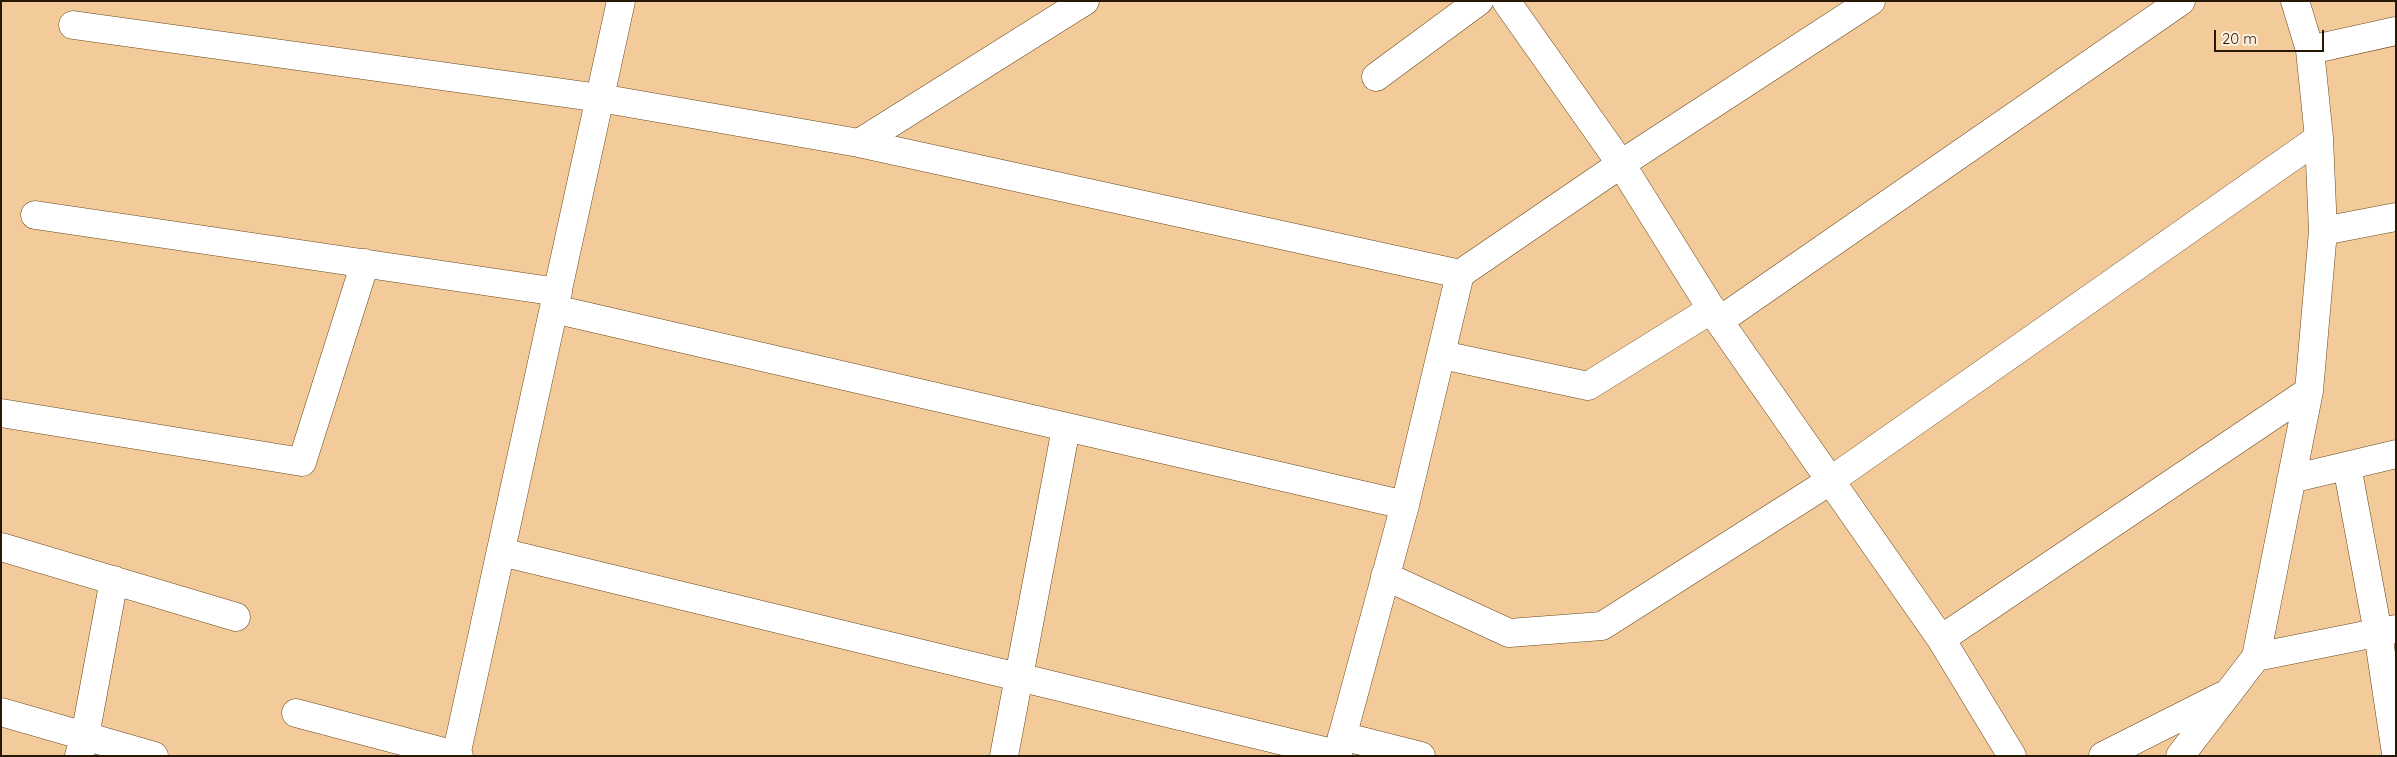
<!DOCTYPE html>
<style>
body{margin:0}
#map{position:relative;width:2397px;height:757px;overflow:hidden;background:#f3cb9b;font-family:Quicksand,sans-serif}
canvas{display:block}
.frame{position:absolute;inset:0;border:2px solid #261805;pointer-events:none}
.scale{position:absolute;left:2214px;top:30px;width:110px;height:22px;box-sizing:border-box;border:2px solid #261805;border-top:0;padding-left:6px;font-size:15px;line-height:18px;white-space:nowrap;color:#261805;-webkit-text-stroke:4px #fef1e3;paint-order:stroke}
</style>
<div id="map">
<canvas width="2397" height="757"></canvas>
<div class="frame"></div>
<div class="scale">20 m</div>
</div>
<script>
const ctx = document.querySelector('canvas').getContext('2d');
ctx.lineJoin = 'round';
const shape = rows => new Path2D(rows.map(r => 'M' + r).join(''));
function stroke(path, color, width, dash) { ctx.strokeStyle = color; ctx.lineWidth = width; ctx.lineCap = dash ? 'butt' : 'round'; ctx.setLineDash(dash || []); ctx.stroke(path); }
const minor = shape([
 [1506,1,1621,164,1719,321,1941,639,2012,756],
 [73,25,600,98,859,143,1460,274],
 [2310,50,2396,31],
 [1376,77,1479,1],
 [859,143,1085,1],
 [35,215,558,292],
 [2323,231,2396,217],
 [554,309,1405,505],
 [1719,321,2181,1],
 [1442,355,1588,386,1712,309],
 [1,413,302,462,365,263],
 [2347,466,2378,633,2396,754],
 [2291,479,2396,454],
 [1,547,236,617],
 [501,552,1337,754],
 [1385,576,1509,633,1602,626,1830,481,2319,138],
 [1941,639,2309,391],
 [2256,657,2396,629],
 [1,712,154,756],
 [296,713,459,756],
 [1342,736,1421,756],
 [79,756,85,736,114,580],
 [456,756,621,1],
 [1004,756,1066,428],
 [1337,756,1405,505,1460,274,1621,164,1871,1],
 [2103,756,2222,696],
 [2180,756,2256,657,2309,391,2323,231,2319,138,2310,50,2295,1]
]);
stroke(minor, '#694719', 29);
stroke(minor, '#fff', 28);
</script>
